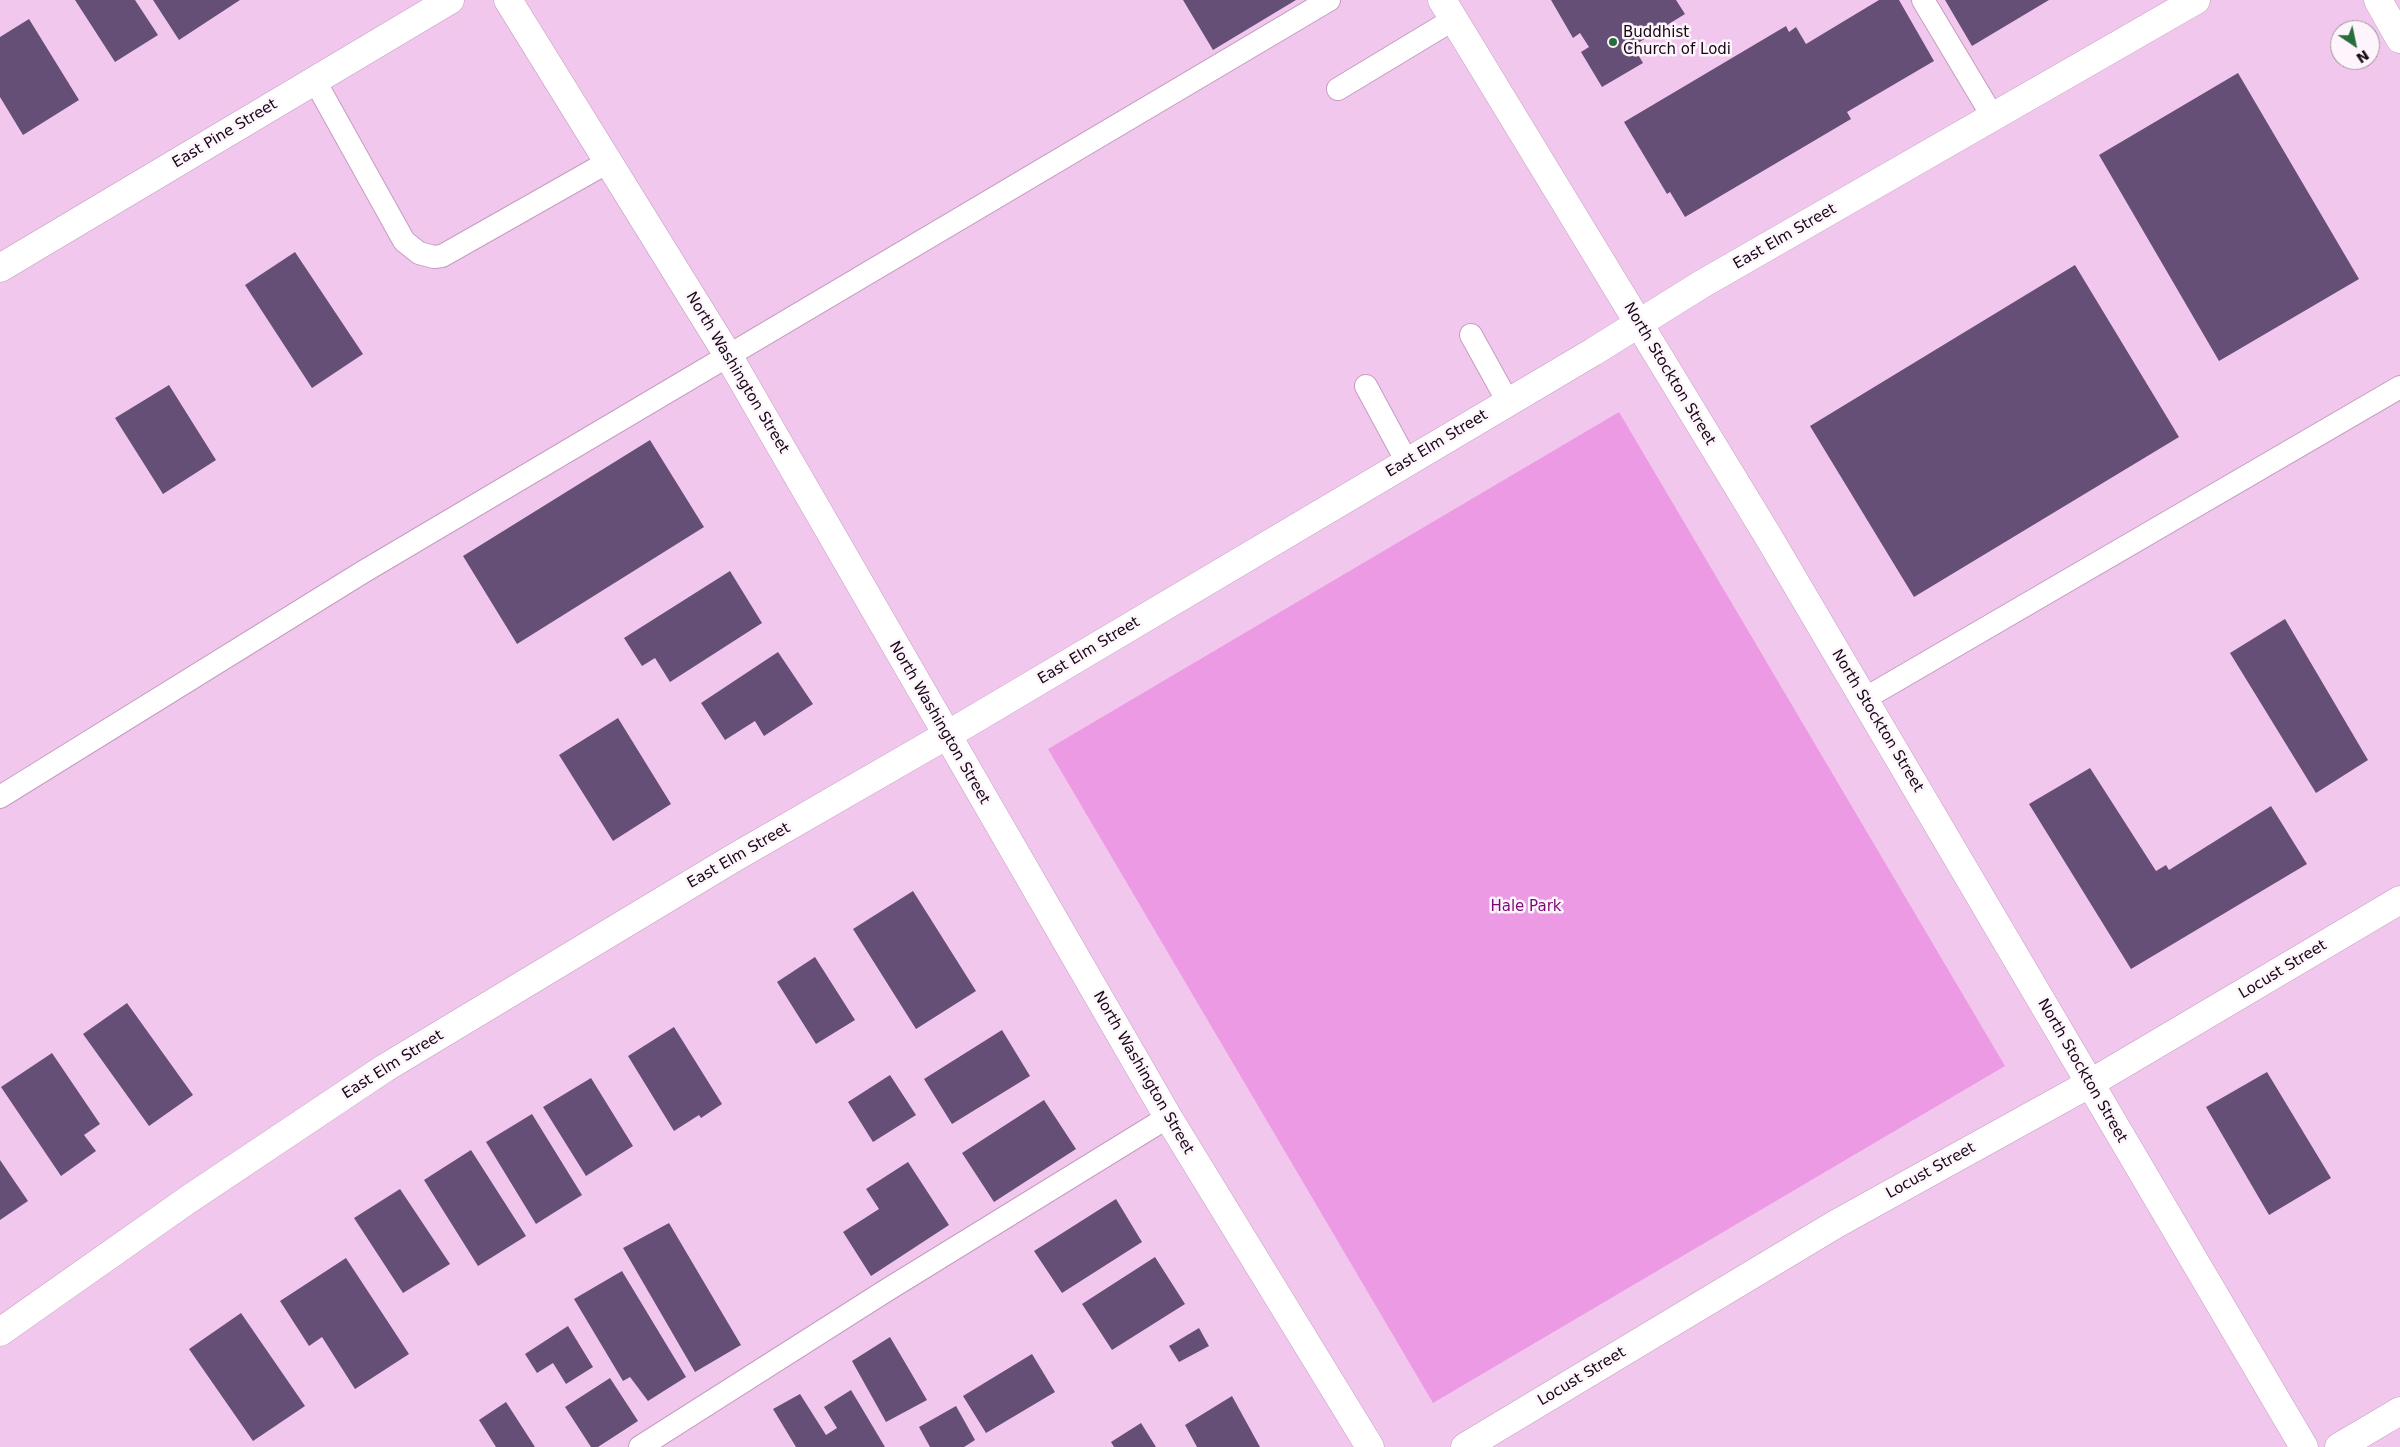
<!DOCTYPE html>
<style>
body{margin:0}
#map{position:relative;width:2400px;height:1447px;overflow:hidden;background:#f2c7ed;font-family:"DejaVu Sans",sans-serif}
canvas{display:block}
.north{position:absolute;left:2330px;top:20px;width:50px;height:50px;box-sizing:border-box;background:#fef5fc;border:1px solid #a0969f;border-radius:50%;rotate:146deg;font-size:14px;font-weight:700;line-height:20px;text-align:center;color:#140713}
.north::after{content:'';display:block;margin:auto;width:18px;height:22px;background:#266e3b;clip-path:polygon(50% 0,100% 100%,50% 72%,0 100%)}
</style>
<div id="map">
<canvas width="2400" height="1447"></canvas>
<div class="north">N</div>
</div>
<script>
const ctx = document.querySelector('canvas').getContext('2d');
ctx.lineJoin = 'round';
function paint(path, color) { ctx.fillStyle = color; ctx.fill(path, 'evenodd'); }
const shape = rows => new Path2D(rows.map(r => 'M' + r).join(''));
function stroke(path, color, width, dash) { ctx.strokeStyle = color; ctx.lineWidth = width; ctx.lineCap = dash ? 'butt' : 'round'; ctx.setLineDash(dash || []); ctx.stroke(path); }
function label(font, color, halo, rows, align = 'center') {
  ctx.font = font + ' "DejaVu Sans",sans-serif'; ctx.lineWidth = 5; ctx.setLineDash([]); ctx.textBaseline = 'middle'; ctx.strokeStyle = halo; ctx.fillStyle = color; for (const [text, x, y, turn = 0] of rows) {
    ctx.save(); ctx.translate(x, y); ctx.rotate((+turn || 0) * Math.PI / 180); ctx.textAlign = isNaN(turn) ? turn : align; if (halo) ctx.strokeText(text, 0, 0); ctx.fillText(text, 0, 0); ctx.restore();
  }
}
const green = shape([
 [1619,412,2005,1066,1433,1403,1048,749]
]);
const building = shape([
 [75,0,135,0,158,35,115,62],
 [153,0,240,0,179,40],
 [1183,0,1296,0,1213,50],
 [1551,0,1676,0,1685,14,1633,46,1643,63,1602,87,1581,52,1589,47,1580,33,1573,38],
 [1879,0,1899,0,1934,61,1847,112,1851,119,1685,217,1670,192,1667,194,1624,122,1786,26,1789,32,1796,27,1806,44],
 [1945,0,2049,0,1972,46],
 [29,19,79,100,23,135,0,97,0,37],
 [2238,73,2359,279,2219,361,2099,155],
 [295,252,363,354,312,388,245,285],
 [2075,265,2179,437,1914,597,1810,426],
 [169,385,216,460,163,494,115,418],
 [650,440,704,527,517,644,463,556],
 [730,571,762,623,670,682,655,658,642,666,624,638],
 [2285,619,2368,760,2316,793,2230,653],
 [778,652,813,704,764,736,755,721,725,740,701,703],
 [618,718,671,804,613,841,559,755],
 [2090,768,2156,871,2166,865,2169,870,2271,806,2307,864,2131,969,2029,804],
 [913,891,976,991,916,1029,853,929],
 [815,957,855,1020,816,1044,777,982],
 [127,1003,193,1095,149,1126,83,1034],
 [674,1027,722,1104,701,1118,699,1115,674,1131,628,1056],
 [1002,1030,1030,1076,952,1124,924,1079],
 [52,1053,100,1124,84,1135,96,1151,61,1176,1,1087],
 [2267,1072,2331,1178,2269,1215,2206,1107],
 [890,1075,916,1115,873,1142,848,1102],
 [591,1078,633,1146,586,1176,543,1107],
 [1044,1100,1076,1149,994,1202,962,1153],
 [532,1114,582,1195,536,1224,486,1142],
 [471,1150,526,1236,478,1266,424,1180],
 [0,1160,28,1201,0,1220],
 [908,1162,949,1225,871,1276,843,1232,879,1209,866,1189],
 [400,1189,450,1264,403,1293,354,1218],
 [1116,1199,1142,1242,1062,1293,1034,1251],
 [669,1223,741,1345,695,1372,623,1248],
 [1155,1257,1185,1304,1112,1350,1082,1304],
 [346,1258,409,1354,355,1389,322,1337,309,1346,280,1301],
 [622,1271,686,1377,648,1401,630,1377,623,1381,574,1299],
 [241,1313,305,1406,253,1441,189,1349],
 [568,1326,593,1367,566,1384,553,1363,537,1373,525,1354],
 [1199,1328,1209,1346,1179,1362,1169,1346],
 [890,1337,927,1400,886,1422,852,1361],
 [1032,1354,1055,1392,986,1433,963,1396],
 [610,1378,638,1421,598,1447,591,1447,565,1407],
 [851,1390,885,1447,796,1447,773,1409,800,1394,826,1435,837,1428,824,1407],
 [1232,1396,1260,1447,1197,1447,1185,1425],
 [506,1402,535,1447,496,1447,479,1420],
 [956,1406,975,1440,964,1447,930,1447,919,1427],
 [1141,1423,1156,1447,1114,1447,1111,1442]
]);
const service = shape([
 [1923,0,1993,117],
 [315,81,404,241,419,253,434,257,442,256,608,162],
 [1338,89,1454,19],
 [1471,335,1508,402],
 [1366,386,1407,462],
 [1864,699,2400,387],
 [0,797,363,572,1329,0],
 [640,1447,887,1290,1168,1117]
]);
const minor = shape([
 [508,0,729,357,1168,1117,1370,1447],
 [2378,0,2400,39],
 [1465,1447,1836,1224,2089,1084,2400,900],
 [2339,1447,2400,1411]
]);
const tertiary = shape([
 [1442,0,1768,536,2304,1447],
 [0,268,450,0],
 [0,1332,189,1199,385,1068,732,859,966,724,1593,352,1702,284,2196,0]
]);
const markers = [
 [1613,42,5,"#266e3b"]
];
const poiNames = [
 ["Buddhist",1623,33],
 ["Church of Lodi",1623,50]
];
const streetNames = [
 ["East Pine Street",225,134,-31],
 ["East Elm Street",1785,237,-30],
 ["North Washington Street",737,373,59],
 ["North Stockton Street",1669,374,59],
 ["East Elm Street",1437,444,-31],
 ["East Elm Street",1089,651,-31],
 ["North Stockton Street",1877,721,59],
 ["North Washington Street",939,723,60],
 ["East Elm Street",739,856,-30],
 ["Locust Street",2283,970,-31],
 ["East Elm Street",393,1065,-32],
 ["North Stockton Street",2082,1071,60],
 ["North Washington Street",1143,1073,60],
 ["Locust Street",1931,1171,-29],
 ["Locust Street",1582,1377,-31]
];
const parkNames = [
 ["Hale Park",1526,907]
];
paint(green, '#ec9ae4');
paint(building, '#654f76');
stroke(service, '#c59cc0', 24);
stroke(minor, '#c59cc0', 29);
stroke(tertiary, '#c59cc0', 29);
stroke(service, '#fff', 22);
stroke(minor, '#fff', 28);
stroke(tertiary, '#fff', 28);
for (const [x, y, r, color] of markers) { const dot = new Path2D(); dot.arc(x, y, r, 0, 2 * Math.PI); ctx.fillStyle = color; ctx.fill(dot); stroke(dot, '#fef5fc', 2); }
label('15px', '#140713', '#fef5fc', poiNames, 'left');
label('15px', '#140713', '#fef5fc', streetNames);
label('15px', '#7a0a75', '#fef5fc', parkNames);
</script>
